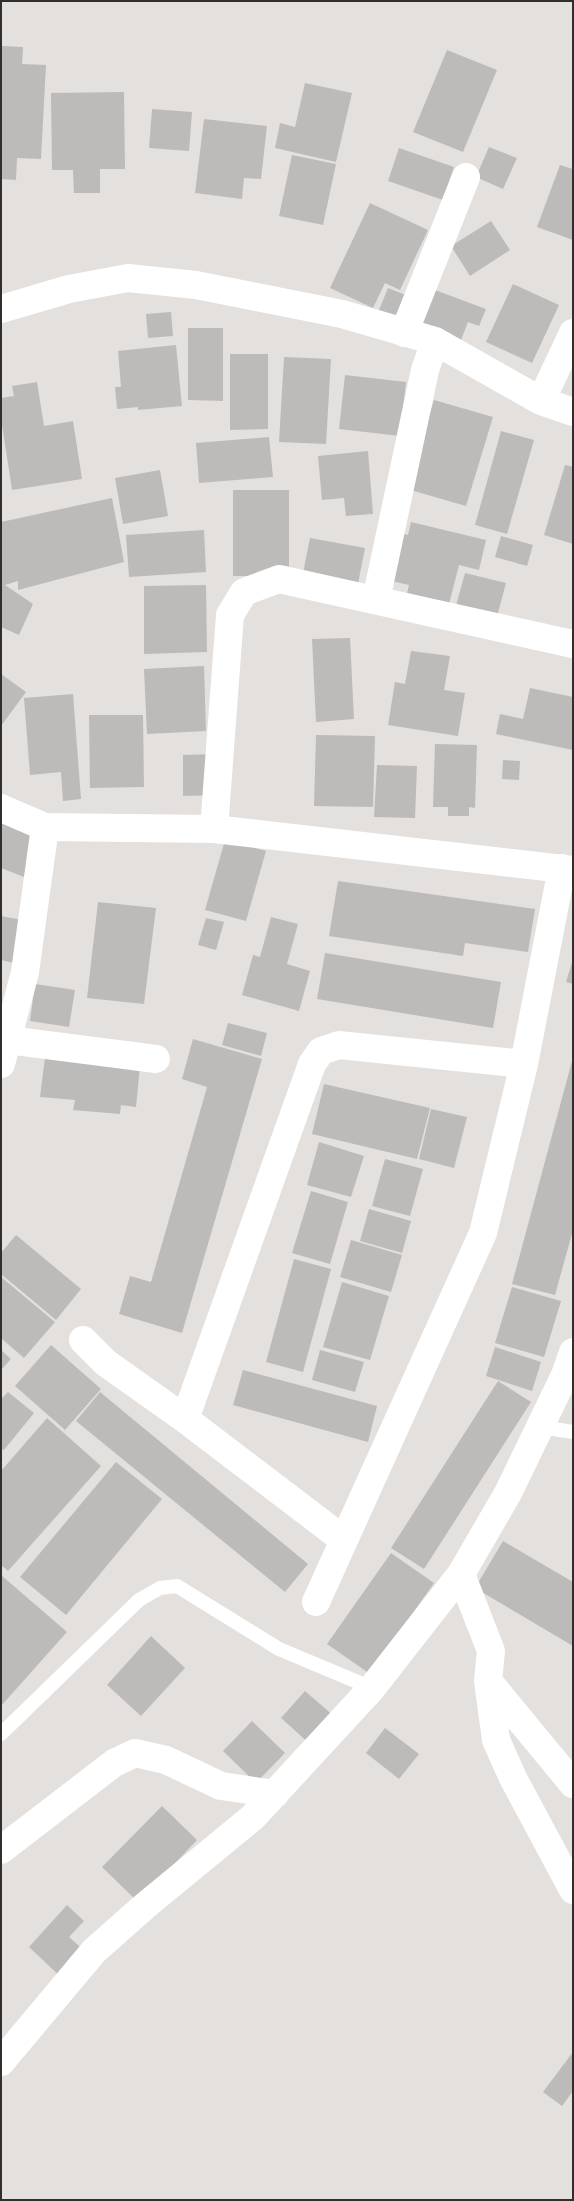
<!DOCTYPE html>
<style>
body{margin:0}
#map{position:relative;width:574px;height:2201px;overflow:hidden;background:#e3e0de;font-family:Raleway,sans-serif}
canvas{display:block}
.frame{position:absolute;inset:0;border:2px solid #302f2e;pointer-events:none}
</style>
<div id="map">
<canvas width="574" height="2201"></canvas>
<div class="frame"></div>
</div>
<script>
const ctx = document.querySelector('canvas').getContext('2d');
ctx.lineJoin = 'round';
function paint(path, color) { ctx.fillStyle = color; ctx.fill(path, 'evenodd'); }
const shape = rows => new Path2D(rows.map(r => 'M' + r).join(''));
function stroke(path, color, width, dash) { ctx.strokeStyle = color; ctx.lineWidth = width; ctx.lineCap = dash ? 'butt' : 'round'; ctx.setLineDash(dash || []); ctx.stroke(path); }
const building = shape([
 [1,46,23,47,22,64,46,65,41,159,17,158,16,180,1,179],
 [447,50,497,70,463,152,413,132],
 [305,83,352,93,336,162,275,148,280,123,295,127],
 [124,92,125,169,100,169,100,193,74,193,73,170,52,170,51,93],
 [152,109,192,112,189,151,149,148],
 [204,119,267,126,261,179,244,178,242,199,195,193],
 [489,147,517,158,503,189,476,177],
 [399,148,454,167,443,200,388,181],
 [292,155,336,164,323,225,279,216],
 [560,165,573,169,573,240,537,227],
 [370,203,428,230,400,290,385,283,373,308,330,288],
 [491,221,510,250,470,276,451,246],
 [513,284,559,305,532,363,486,342],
 [388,288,408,296,395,328,375,320],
 [435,290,486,309,479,326,468,322,459,345,420,330],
 [171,312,173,336,148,338,146,314],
 [188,328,223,328,223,401,188,400],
 [176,345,182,406,138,410,138,407,117,409,115,387,121,387,118,351],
 [230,354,268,354,268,429,230,430],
 [284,357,331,359,326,444,279,442],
 [345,375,406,382,400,436,339,429],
 [37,382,44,426,73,421,82,479,12,490,1,418,1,398,14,396,12,386],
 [434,400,493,417,466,506,407,489],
 [501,431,534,440,507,534,475,525],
 [269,437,273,477,199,483,196,443],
 [368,451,373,514,346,516,344,498,322,500,318,456],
 [565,465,573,467,573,544,544,535],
 [160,470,168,516,123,524,115,478],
 [233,490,289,490,289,576,233,576],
 [112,498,124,562,18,590,18,581,5,585,33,604,19,635,1,627,1,522],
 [411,522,486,540,479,570,459,565,447,612,405,602,409,585,387,580,399,533,408,535],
 [204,530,206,572,129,577,126,535],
 [501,536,533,545,527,566,495,557],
 [310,538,365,548,357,589,302,578],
 [465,573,506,583,495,624,454,613],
 [206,585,207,652,144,654,144,586],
 [350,638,354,719,316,722,312,639],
 [411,651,450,656,444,690,465,693,458,736,388,725,395,682,405,684],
 [204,666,206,731,147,734,144,669],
 [1,674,26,692,1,726],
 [530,688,573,697,573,750,496,734,500,714,523,719],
 [73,694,81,799,63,801,61,772,30,775,24,698],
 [89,715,143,715,144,787,90,788],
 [316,735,375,736,373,807,314,806],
 [435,744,477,745,475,808,469,807,469,816,448,816,448,807,433,807],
 [215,754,216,795,183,796,183,755],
 [503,760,520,761,519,780,502,779],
 [377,765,417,766,415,818,374,817],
 [1,819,40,834,24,877,1,868],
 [225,840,266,851,246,921,205,910],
 [338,881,535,909,528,952,465,943,463,956,329,936],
 [98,902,156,908,144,1004,87,998],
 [1,916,22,920,14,963,1,960],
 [271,917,298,924,287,964,310,971,299,1011,242,995,253,955,260,957],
 [206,918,224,922,216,950,198,945],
 [325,953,501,982,493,1028,317,999],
 [573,959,573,984,566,982],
 [35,984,75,990,69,1027,30,1021],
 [228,1023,267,1033,261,1056,222,1045],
 [193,1039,262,1059,182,1333,119,1314,130,1276,151,1282,207,1087,182,1079],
 [45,1057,140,1066,136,1107,121,1105,120,1114,73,1110,75,1100,40,1097],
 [572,1061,573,1230,555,1295,512,1284],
 [324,1084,430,1108,417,1159,312,1134],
 [431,1109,467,1117,454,1168,419,1159],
 [319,1142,364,1156,351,1197,307,1185],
 [385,1159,423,1169,410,1216,372,1206],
 [311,1191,348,1202,330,1264,292,1253],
 [369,1209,411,1221,402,1253,360,1241],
 [16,1235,81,1289,56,1320,1,1274,1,1253],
 [351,1240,402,1255,391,1292,340,1277],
 [294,1259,331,1269,303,1372,266,1362],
 [1,1277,55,1322,24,1358,1,1338],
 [342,1282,389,1296,370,1360,323,1347],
 [512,1287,561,1301,544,1357,495,1343],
 [51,1345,101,1389,65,1430,15,1386],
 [495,1347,541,1362,532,1391,486,1376],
 [1,1350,11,1359,1,1370],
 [320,1350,364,1362,355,1392,312,1380],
 [243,1370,377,1406,368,1442,233,1405],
 [498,1381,531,1402,424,1569,391,1548],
 [8,1392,34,1413,4,1450,1,1448,1,1399],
 [100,1392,308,1564,285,1592,76,1421],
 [47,1418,101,1466,8,1571,1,1565,1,1471],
 [116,1462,162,1499,66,1615,20,1577],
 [503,1541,573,1582,573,1646,475,1588],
 [391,1553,434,1583,370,1674,327,1644],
 [1,1575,67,1632,1,1706],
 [151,1636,185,1668,141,1716,107,1685],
 [305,1691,335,1717,311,1745,281,1718],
 [252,1721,285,1753,256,1783,223,1751],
 [385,1728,419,1754,399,1779,366,1753],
 [162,1806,197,1840,138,1902,102,1867],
 [67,1905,84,1921,69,1937,88,1954,64,1980,29,1947],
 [573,2052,573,2091,562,2106,543,2092]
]);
const service = shape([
 [540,1427,573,1432],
 [1,1734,139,1600,160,1588,177,1586,279,1649,372,1688]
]);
const minor = shape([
 [1,309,69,289,128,278,196,285,342,314,435,341,541,401,573,412],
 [404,333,466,177],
 [541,401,573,333],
 [376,600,425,370,435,341],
 [1,808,45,827,214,829,573,870],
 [214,829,230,615,244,592,279,579,573,644],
 [8,1040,156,1059],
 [1,1064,25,972,45,827],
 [83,1340,106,1363,185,1419,344,1540],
 [185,1419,312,1064,321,1051,339,1045,524,1064],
 [461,1574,491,1651,488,1681,496,1740,513,1778,573,1890],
 [316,1602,483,1233,524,1064,562,868],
 [488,1681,573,1784],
 [1,1850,114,1763,135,1753,166,1760,221,1786,275,1794],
 [1,2062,94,1951,146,1905,253,1817,372,1688,461,1574,508,1493,565,1375,573,1352]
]);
paint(building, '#bdbbb9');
stroke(service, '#fff', 14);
stroke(minor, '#fff', 28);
</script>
